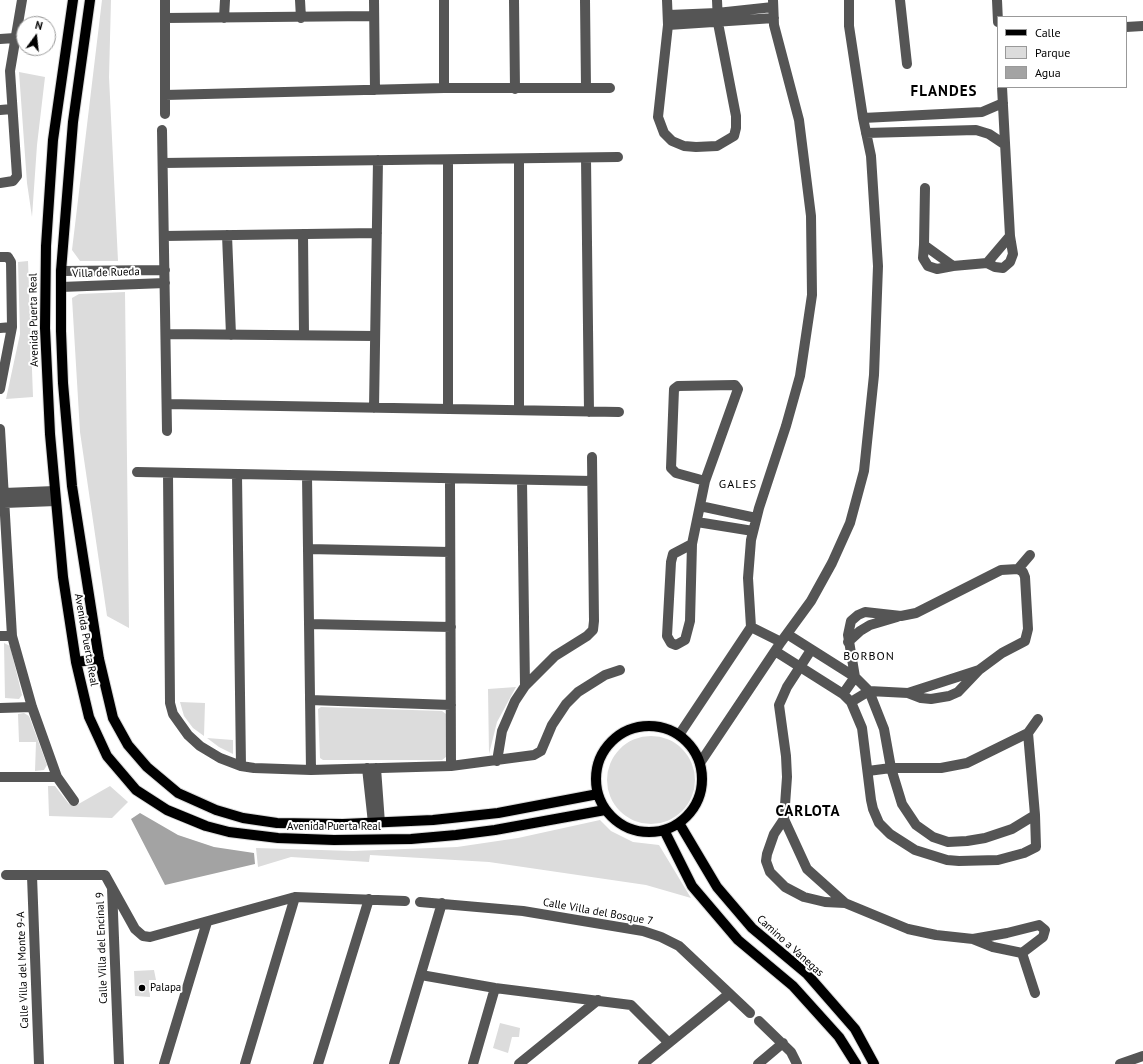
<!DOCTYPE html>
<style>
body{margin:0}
#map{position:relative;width:1143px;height:1064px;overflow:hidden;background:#fff;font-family:"PT Sans",sans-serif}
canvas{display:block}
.legend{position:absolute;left:997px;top:16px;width:130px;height:72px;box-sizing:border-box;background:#fff;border:1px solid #999;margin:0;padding:5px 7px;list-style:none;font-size:12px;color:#000}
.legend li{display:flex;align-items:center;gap:8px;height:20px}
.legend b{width:20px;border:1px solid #999}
.north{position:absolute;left:16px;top:16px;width:40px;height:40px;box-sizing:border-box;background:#fff;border:1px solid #999;border-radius:50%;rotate:15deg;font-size:11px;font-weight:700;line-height:16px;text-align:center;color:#000}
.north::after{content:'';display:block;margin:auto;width:14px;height:18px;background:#000;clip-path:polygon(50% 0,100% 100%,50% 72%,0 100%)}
</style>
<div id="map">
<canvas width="1143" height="1064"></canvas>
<ul class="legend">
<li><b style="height:5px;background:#000"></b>Calle</li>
<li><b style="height:11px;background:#dcdcdc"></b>Parque</li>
<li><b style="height:11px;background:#a3a3a3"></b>Agua</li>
</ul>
<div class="north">N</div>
</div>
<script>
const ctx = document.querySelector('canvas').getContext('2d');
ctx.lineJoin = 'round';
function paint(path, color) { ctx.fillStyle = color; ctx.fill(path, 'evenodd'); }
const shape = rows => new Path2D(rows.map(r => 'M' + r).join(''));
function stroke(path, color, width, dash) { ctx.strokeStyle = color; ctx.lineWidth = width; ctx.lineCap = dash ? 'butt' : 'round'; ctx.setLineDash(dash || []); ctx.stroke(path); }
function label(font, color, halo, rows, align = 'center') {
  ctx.font = font + ' "PT Sans",sans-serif'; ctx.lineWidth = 4; ctx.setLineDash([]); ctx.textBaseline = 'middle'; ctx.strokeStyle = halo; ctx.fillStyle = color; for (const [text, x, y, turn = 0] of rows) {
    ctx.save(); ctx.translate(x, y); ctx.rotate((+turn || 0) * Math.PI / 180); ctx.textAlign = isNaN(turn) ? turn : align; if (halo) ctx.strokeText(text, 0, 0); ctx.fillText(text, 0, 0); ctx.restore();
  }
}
const green = shape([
 [102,0,111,0,109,77,118,261,80,261,72,250],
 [19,72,45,77,37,145,32,217,27,183],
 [28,261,33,397,6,399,20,334,18,262],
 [125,292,129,628,107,616,80,432,72,298,79,294],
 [4,643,10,646,22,695,19,699,5,698],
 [516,687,497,722,489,754,488,689],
 [180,702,205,703,204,736,193,728,184,716],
 [321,707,442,711,446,714,446,757,442,760,323,760,320,758,318,709],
 [24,713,29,716,47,765,44,770,35,771,36,742,19,742,18,714],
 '607 780a44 44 0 1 1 88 0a44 44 0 1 1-88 0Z',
 [207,738,233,740,233,754,219,747],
 [48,786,55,786,69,804,75,806,110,786,128,802,112,818,49,816],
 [600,820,611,831,633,842,659,845,691,898,646,885,489,862,370,855,369,862,291,857,258,867,256,848,353,851,457,847,518,838],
 [154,970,156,980,149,980,150,997,135,996,134,971],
 [500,1023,520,1028,519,1037,512,1037,508,1053,493,1048]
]);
const water = shape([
 [140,813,178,835,214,847,254,853,255,864,165,885,131,819]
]);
const minor = shape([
 [165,0,165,114],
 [300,0,301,18],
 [374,0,375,90],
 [444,0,444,88],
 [514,0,515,89],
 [585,0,586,88],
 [667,0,668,25,658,117,664,133,672,141,684,146,696,147,717,146,734,136,736,128,736,116,718,23,717,0],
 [900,0,907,64],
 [997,0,998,22],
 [669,15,717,13,773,7],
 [165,18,374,16],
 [224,18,225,0],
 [668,25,774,18],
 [1126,27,1143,26],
 [0,39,15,38],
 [165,95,444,88,610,88],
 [0,110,12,109],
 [863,118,982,112,1003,103],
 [162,130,167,431],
 [866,133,976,130,989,134,1004,144],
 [586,158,589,412],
 [519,159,519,410],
 [163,163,618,157],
 [0,183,13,181,17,176,10,71,22,0],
 [925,188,924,245,953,266,987,263,1010,236,1002,87],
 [303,234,304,335],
 [227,235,231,335],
 [164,236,377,233],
 [924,245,923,258,928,266,937,269,953,266],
 [0,257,8,257,11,262,12,327,0,389],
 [987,263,995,267,1003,268,1010,262,1013,254,1010,236],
 [61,271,165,270],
 [61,287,165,283],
 [0,328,12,327],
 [166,334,375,336],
 [167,404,619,412],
 [374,408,378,160],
 [448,409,448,160],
 [0,429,12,636,32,707,57,777,74,801],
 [137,472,592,481],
 [168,474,170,703,173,714,188,735,200,746,220,758,241,766,254,768,311,770,451,766,534,755,541,751,552,725,566,704,578,692,605,675,620,670],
 [237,475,241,766],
 [307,476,311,770],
 [450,479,451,766],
 [522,480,525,686],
 [4,493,55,491],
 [4,503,56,501],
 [700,506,756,518],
 [697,522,753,531],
 [692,544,673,554,671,562,667,636,671,643,676,645,685,640,690,621,692,544,705,481,738,389,735,385,678,386,674,389,671,468,676,473,705,481],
 [308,549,450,552],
 [1018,569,1030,555],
 [309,624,451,627],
 [751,627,781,642],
 [787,634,855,677,869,691,884,729,891,768,902,804,916,825,933,837,948,842,967,841,985,838,1012,829,1035,815],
 [0,636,12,636],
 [848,642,860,631,870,625,897,617],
 [811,650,787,687,779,705,786,756,787,777,784,819,774,834,767,854,766,861,770,872,785,887,804,897,825,902,845,903,908,929,936,935,973,939,1007,933,1039,925,1045,930,1043,937,1022,953,993,947,973,939],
 [775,651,843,694,851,702,862,728,871,800,873,809,879,823,890,834,915,850,947,860,959,861,998,860,1024,853,1036,847,1035,815,1028,733,967,763,941,768,891,768,868,771],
 [843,694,855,677,848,635,851,621,858,615,865,612,901,616,916,613,1001,570,1018,569,1023,572,1025,577,1028,629,1025,641,1002,653,979,670,958,692,949,696,931,699,921,698,908,693],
 [310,700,451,705],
 [851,702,869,691,908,693,979,670],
 [0,708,32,707],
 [1028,733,1038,719],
 [679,735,751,627,748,578,751,540,759,508,786,426,800,376,812,295,811,216,799,120,774,25,773,0],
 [497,761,502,731,515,701,525,686,555,656,587,636,593,630,594,621,592,457],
 [700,763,781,642,811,601,832,563,850,523,864,471,874,375,878,266,871,156,863,118,849,26,849,0],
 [367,768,373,823],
 [376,768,380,823],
 [0,777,57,777],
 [784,819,807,869,845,903],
 [6,875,105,875,135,929,143,936,150,937,295,897,405,901],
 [32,876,39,1064],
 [112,888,119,1064],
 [420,902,523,911,643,931,661,937,679,946,750,1013],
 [1022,953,1035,993],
 [421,975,495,988,631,1005,669,1043],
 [759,1021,791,1052,797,1064],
 [164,1064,207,922],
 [245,1064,295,897],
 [318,1064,369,899],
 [394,1064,442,903],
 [473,1064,495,988],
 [519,1064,598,1000],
 [643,1064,729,994],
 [758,1064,783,1043],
 [1120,1064,1143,1056]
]);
const major = shape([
 [73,0,53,140,46,246,45,328,50,434,63,577,76,662,89,717,107,756,136,790,167,810,206,826,229,832,278,838,334,840,411,839,456,835,495,830,605,810],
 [90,0,73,122,61,271,61,331,63,383,72,486,99,659,113,718,128,745,147,767,178,793,216,810,243,818,277,823,343,824,433,820,498,813,598,794],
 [76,662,99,659],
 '596 779a53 53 0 1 1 106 0a53 53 0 1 1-106 0Z',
 [679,823,717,887,752,928,807,974,855,1029,874,1064],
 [664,830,692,886,738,940,793,986,839,1037,856,1064]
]);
const markers = [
 [142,988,4,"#000"]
];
const streetNames = [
 ["Villa de Rueda",106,273,-2],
 ["Avenida Puerta Real",34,320,-91],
 ["Avenida Puerta Real",86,640,80],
 ["Avenida Puerta Real",334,827],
 ["Calle Villa del Bosque 7",598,912,10],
 ["Camino a Vanegas",790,946,42],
 ["Calle Villa del Encinal 9",102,948,-92],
 ["Calle Villa del Monte 9-A",23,970,-92]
];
const poiNames = [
 ["Palapa",150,988]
];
const neighbourhoodNames = [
 ["GALES",738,485],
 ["BORBON",869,657]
];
const districtNames = [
 ["FLANDES",944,92],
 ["CARLOTA",808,812]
];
paint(green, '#dcdcdc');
paint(water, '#a3a3a3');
stroke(major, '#dbdbdb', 12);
stroke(minor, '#555', 10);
stroke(major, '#000', 10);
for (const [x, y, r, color] of markers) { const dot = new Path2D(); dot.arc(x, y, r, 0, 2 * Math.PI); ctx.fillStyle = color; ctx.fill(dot); stroke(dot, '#fff', 1.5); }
label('11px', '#000', '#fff', streetNames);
label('11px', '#000', '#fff', poiNames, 'left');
ctx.letterSpacing = '1px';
label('12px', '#000', '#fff', neighbourhoodNames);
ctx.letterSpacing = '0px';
ctx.letterSpacing = '1px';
label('bold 15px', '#000', '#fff', districtNames);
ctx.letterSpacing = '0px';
</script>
